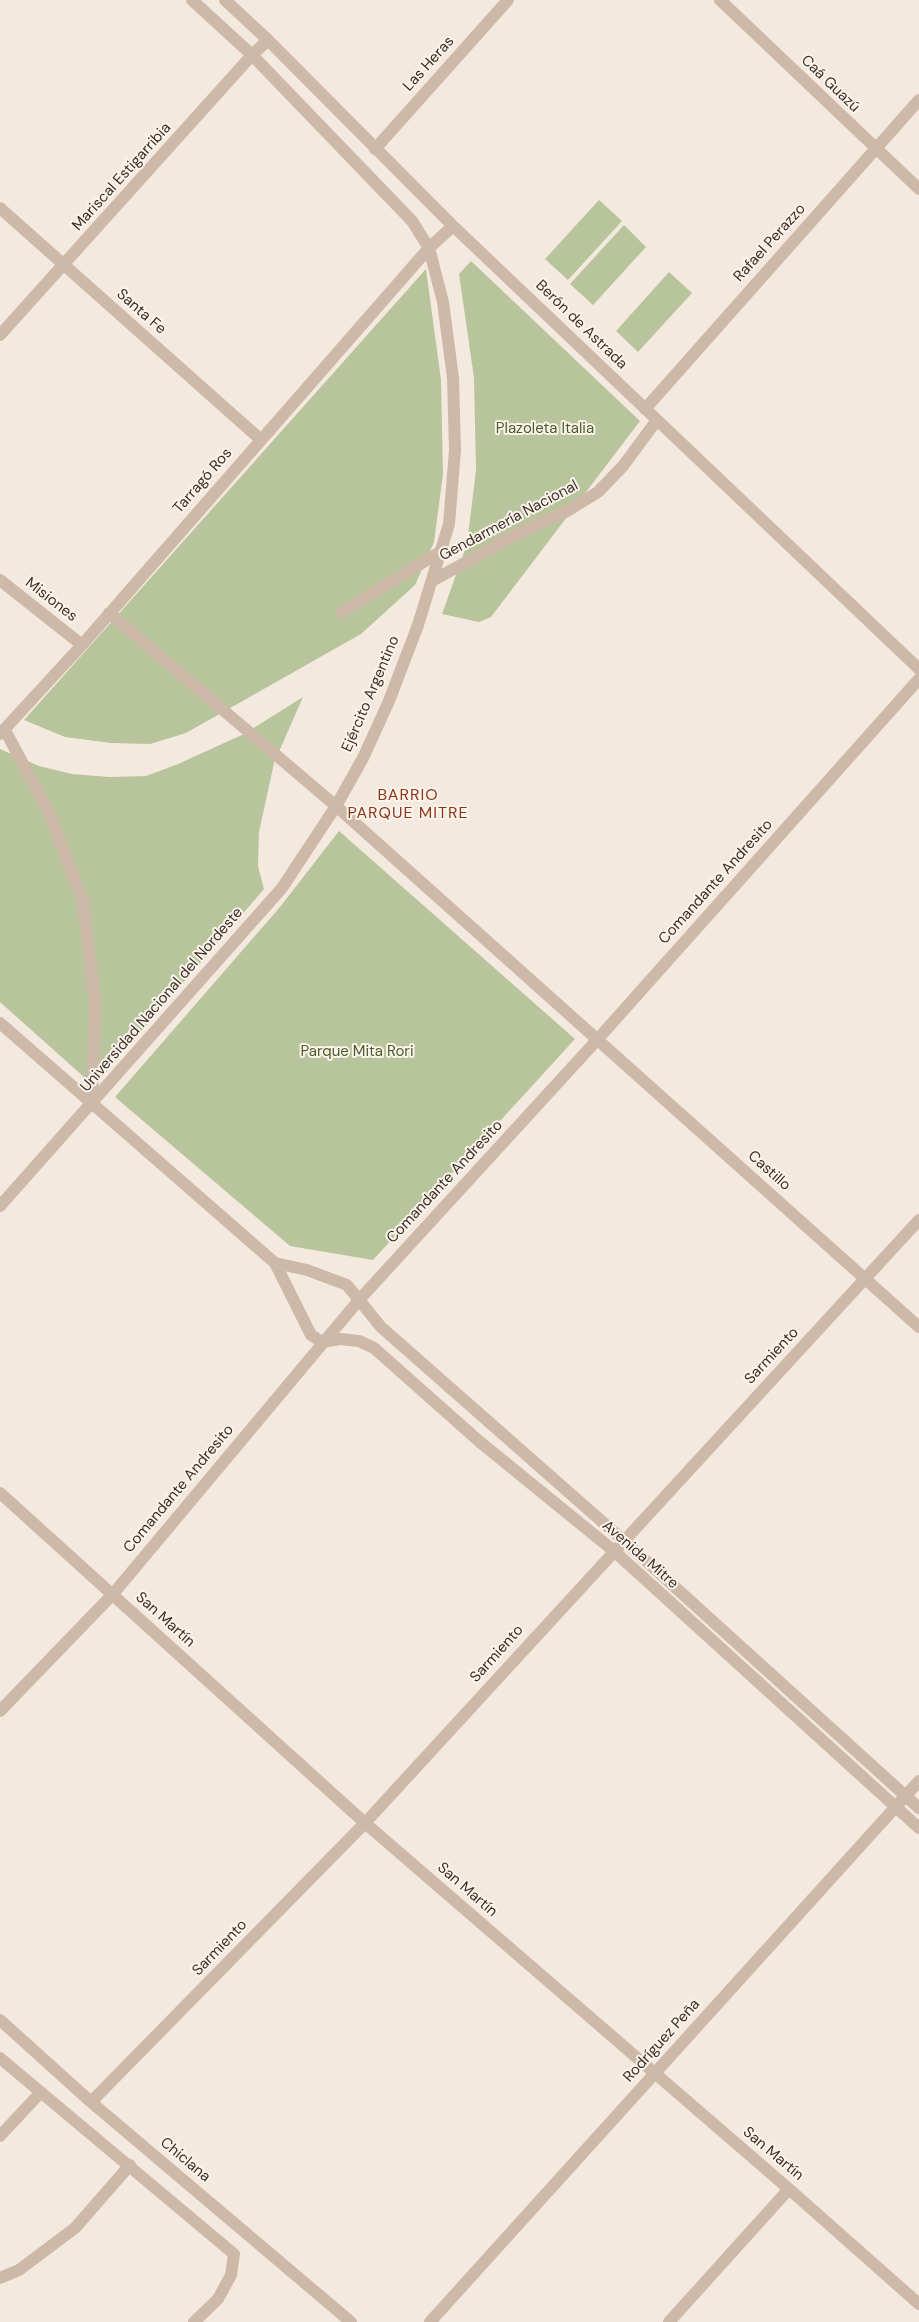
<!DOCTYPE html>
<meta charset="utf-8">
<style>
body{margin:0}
canvas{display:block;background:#f4e9de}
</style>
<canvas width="919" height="2322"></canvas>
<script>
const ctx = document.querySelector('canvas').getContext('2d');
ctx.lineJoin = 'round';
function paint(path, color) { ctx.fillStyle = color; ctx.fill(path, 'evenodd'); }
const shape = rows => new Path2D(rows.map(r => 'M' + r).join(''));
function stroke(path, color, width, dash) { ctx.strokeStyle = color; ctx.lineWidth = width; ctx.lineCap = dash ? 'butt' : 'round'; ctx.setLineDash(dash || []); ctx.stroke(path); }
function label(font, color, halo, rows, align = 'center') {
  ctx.font = font + ' "DM Sans",sans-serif'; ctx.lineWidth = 4; ctx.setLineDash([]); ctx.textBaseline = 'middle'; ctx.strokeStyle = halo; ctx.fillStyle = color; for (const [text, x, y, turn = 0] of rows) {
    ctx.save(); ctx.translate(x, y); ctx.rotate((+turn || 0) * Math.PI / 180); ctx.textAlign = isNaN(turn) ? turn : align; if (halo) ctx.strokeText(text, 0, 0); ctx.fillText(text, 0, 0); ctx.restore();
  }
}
const green = shape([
 [599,200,622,221,568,280,545,259],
 [624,225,646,247,593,305,570,284],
 [471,261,640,421,491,617,479,622,442,614,467,544,476,470,474,378,459,274],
 [426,269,441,380,443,474,434,542,415,585,361,634,186,733,150,744,111,743,65,737,24,720],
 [669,272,692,293,638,352,616,331],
 [303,697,274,763,259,832,258,866,264,889,94,1086,0,1002,0,749,39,766,72,774,109,777,146,776,178,764,244,734],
 [339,831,575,1039,373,1260,290,1246,115,1097,280,907]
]);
const minor = shape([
 [192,0,252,55,412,221,429,248,443,302,453,378,455,450,449,524,418,625,389,701,363,758,336,806,919,1327],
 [225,0,268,40,451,224,919,669],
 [720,0,919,189],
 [375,149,508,0],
 [0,208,260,439],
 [0,335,252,55,268,40],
 [645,409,919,100],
 [0,580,82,645],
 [432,581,515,535,569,510,598,492,623,466,657,420],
 [342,612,440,552],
 [5,730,49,813,83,901,95,1000,92,1104],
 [0,734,82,645,429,248,453,226],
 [0,1023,275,1263,311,1335,322,1342],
 [0,1206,282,888,336,806,109,613],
 [275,1263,307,1270,347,1285,381,1327,623,1540,919,1808],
 [322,1342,340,1339,359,1341,374,1348,480,1442,614,1551,919,1828],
 [0,1493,365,1823,789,2189,919,2304],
 [0,1711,113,1594,359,1300,597,1040,919,679],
 [0,2020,91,2102,351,2322],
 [0,2058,234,2254,231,2275,218,2299,194,2322],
 [91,2102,365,1823,919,1220],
 [0,2136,41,2092],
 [0,2278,19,2270,75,2228,130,2165],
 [430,2322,919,1781],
 [669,2322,789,2189]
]);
const streetNames = [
 ["Las Heras",429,64,-48],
 ["Caá Guazú",830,84,44],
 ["Mariscal Estigarribia",122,177,-48],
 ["Rafael Perazzo",770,243,-48],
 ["Santa Fe",141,312,41],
 ["Berón de Astrada",581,325,44],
 ["Tarragó Ros",203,481,-49],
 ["Gendarmería Nacional",509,521,-28],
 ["Misiones",51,600,38],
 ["Ejército Argentino",371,694,-67],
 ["Comandante Andresito",716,882,-48],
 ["Universidad Nacional del Nordeste",162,1000,-49],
 ["Castillo",769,1171,42],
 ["Comandante Andresito",445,1182,-47],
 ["Sarmiento",772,1356,-47],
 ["Comandante Andresito",179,1489,-50],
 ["Avenida Mitre",640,1555,41],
 ["San Martín",165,1620,42],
 ["Sarmiento",497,1654,-48],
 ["San Martín",467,1890,41],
 ["Sarmiento",220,1948,-46],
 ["Rodríguez Peña",662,2041,-48],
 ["San Martín",773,2154,40],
 ["Chiclana",185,2160,40]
];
const parkNames = [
 ["Plazoleta Italia",545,429],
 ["Parque Mita Rori",357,1052]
];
const neighbourhoodNames = [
 ["BARRIO",408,796],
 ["PARQUE MITRE",408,814]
];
paint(green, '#b8c59c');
stroke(minor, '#ceb9a8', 12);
label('15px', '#3a2e29', '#fbf4eb', streetNames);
label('15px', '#4a5b2b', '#fbf4eb', parkNames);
ctx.letterSpacing = '1px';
label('16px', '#8f351c', '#fbf4eb', neighbourhoodNames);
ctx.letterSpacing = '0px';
</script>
